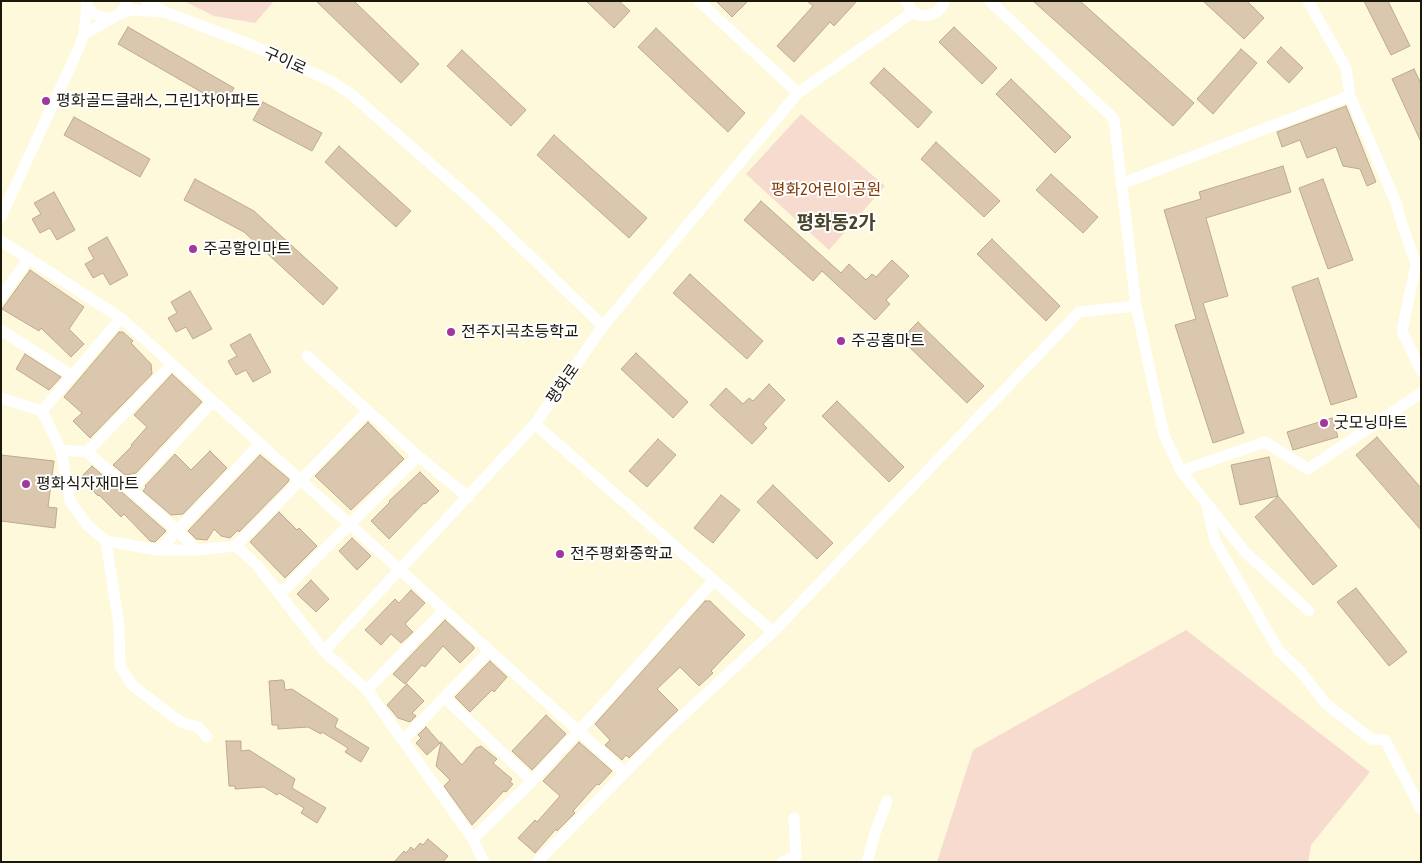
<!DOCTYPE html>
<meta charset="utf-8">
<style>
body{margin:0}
#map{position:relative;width:1422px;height:863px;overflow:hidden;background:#fef9da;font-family:"Asap Condensed",sans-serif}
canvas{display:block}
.frame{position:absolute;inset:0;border:2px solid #1a180d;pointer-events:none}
</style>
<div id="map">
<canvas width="1422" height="863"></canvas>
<div class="frame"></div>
</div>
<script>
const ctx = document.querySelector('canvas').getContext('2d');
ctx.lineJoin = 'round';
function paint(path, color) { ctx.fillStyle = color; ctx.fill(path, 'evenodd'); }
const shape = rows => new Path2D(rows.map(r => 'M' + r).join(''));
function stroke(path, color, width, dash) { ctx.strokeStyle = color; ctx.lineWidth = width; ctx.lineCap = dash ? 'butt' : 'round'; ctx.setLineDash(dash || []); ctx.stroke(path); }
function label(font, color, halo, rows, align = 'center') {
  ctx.font = font + ' "Asap Condensed","Noto Sans KR",sans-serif'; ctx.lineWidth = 4; ctx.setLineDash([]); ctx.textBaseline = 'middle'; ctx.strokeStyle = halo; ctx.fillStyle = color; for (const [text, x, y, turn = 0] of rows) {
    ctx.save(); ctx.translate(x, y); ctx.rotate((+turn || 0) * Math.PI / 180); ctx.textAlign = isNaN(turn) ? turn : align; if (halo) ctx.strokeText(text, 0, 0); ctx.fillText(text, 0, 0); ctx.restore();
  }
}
const green = shape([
 [184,1,274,1,255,23,214,16],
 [801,114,885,186,829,250,746,174],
 [1186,630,1370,772,1311,845,1308,862,937,862,973,750]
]);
const building = shape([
 [316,1,354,1,419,64,401,83,316,1],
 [586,1,619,1,630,11,614,28,586,1],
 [716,1,748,1,732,17,716,1],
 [807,1,857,1,834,26,830,22,794,62,777,46,813,6,807,1],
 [1033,1,1080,1,1194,103,1173,126,1033,1],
 [1203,1,1247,1,1264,18,1244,39,1203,1],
 [1364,1,1388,1,1410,46,1391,55,1364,1],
 [128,27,234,88,224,105,118,44,128,27],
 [954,27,997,68,982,84,939,42,954,27],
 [656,28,745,113,728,132,638,47,656,28],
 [1281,47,1303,68,1289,83,1267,62,1281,47],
 [1241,49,1257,63,1213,114,1197,99,1241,49],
 [462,50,526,110,511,126,447,66,462,50],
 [884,68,932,112,918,128,870,83,884,68],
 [1414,69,1421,84,1421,142,1392,79,1414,69],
 [1011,79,1071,137,1055,153,996,94,1011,79],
 [263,102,322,133,312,151,253,120,263,102],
 [1346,106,1376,182,1367,186,1360,169,1343,166,1336,147,1307,158,1300,140,1282,147,1277,132,1346,106],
 [74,117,150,159,140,177,64,135,74,117],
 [554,135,647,218,629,238,537,155,554,135],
 [936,142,1000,201,984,217,921,159,936,142],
 [339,146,411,211,396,227,325,162,339,146],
 [1283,166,1291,192,1206,218,1228,296,1203,303,1244,433,1213,443,1175,325,1196,319,1164,210,1201,199,1199,192,1283,166],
 [1051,174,1098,217,1083,233,1036,190,1051,174],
 [195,179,254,211,338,288,323,305,244,232,184,200,195,179],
 [1323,179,1353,260,1328,269,1299,188,1323,179],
 [54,192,75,230,57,240,50,228,40,233,32,219,41,214,34,203,54,192],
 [761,201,841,273,849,264,866,280,872,274,876,277,892,260,909,276,886,300,890,304,875,320,822,271,813,281,744,220,761,201],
 [107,237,128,275,110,285,103,273,93,278,85,264,94,259,88,248,107,237],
 [992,239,1060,306,1046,321,977,254,992,239],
 [30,270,84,307,69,329,84,344,71,357,41,328,39,331,2,309,30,270],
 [690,274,763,341,747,359,673,293,690,274],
 [1318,278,1357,397,1331,405,1292,287,1318,278],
 [190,291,212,329,193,339,186,327,176,332,168,318,177,313,171,302,190,291],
 [918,322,984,386,967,403,901,339,918,322],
 [119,332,123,332,133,341,131,343,151,364,152,374,90,438,73,421,82,413,64,397,119,332],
 [250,334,271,372,253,382,246,370,236,375,228,361,237,356,230,345,250,334],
 [636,353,688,402,673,418,621,369,636,353],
 [25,354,61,377,49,390,16,369,25,354],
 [172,374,202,402,136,473,125,475,113,465,132,446,131,445,147,427,134,415,172,374],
 [769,384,785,400,763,424,767,428,752,444,710,405,726,388,743,404,749,398,753,401,769,384],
 [837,401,904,467,889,482,822,416,837,401],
 [1332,418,1338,437,1293,450,1287,432,1332,418],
 [368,422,404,459,351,510,315,476,368,422],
 [1377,437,1421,488,1421,530,1356,455,1377,437],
 [658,439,676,455,647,487,629,471,658,439],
 [210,451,227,468,183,514,171,515,143,491,146,487,145,486,175,454,191,470,210,451],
 [1,455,54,461,48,507,57,508,55,528,1,521,1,455],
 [260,455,289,479,288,482,239,532,238,530,230,538,221,536,214,529,207,540,196,539,188,531,260,455],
 [1269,457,1278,496,1240,505,1231,465,1269,457],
 [92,466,166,531,155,542,150,541,124,514,121,517,99,495,98,496,80,478,92,466],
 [420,472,439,491,425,504,424,503,389,539,371,521,390,502,389,501,420,472],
 [773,485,833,543,817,559,757,502,773,485],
 [721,495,740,510,713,543,694,528,721,495],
 [1278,496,1337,566,1313,585,1255,517,1278,496],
 [279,512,297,530,299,528,317,546,285,578,250,542,279,512],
 [352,538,371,556,357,570,339,551,352,538],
 [311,580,329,599,316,612,297,594,311,580],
 [1356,588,1407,652,1389,666,1337,602,1356,588],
 [411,590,425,603,405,624,413,632,401,643,391,634,381,645,365,630,395,599,399,603,411,590],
 [705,601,710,601,745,635,711,671,713,673,699,686,680,667,657,689,678,710,629,758,626,755,622,760,605,745,610,740,595,724,705,601],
 [445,620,474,647,474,649,460,663,443,646,425,667,422,665,405,684,393,674,445,620],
 [490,661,507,677,494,692,492,690,470,712,455,697,490,661],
 [282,680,284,681,285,690,292,689,338,719,335,727,369,748,361,762,345,752,348,748,322,732,321,734,308,727,278,729,278,725,272,725,269,681,282,680],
 [407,684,424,701,412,713,416,716,410,722,398,718,387,705,407,684],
 [546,715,566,734,532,770,512,751,546,715],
 [426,727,440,743,427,755,416,743,421,738,418,735,426,727],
 [226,741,241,741,241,751,249,750,295,779,292,788,326,808,317,823,301,813,304,808,279,793,277,795,264,787,235,789,235,786,229,786,226,741],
 [441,742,462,765,476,748,481,746,497,759,493,763,512,779,510,782,513,784,506,792,504,791,472,825,444,786,450,780,436,766,441,742],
 [579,742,612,771,599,785,597,784,573,811,575,813,557,831,556,829,535,853,518,838,535,820,537,822,560,796,543,781,579,742],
 [428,839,448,856,443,862,394,862,404,851,406,853,411,847,414,850,420,843,423,845,428,839]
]);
const minor = shape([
 [86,1,89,9,93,13,104,18,111,18,120,14,125,7,127,1],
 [147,1,165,12,249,44,333,82,352,95,473,201,603,326],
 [699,1,798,93],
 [906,1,913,12,921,16,929,15,937,12,943,5,944,1],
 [990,1,1114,119,1136,306,1164,435,1181,471,1245,552,1309,611],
 [1308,1,1346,68,1350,96,1397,205,1400,218,1416,264,1402,331,1421,371],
 [122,12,135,10,161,12],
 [84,34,113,18],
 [1121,184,1350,96],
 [1,217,78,50,84,34,87,3],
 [1,241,121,318,625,773],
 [1,297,29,258],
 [1,330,71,375],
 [307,356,418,456,468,497],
 [1,398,42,411,61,450,70,501,87,525,106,541,159,550,196,550,236,546,256,564,324,651,367,690,473,839,484,862],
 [42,411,121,318],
 [535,424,773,632],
 [61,450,87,452,178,531,196,550],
 [87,452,172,364],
 [1181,471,1265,442,1308,469,1421,393],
 [131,490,213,401],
 [1207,506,1215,541,1279,651,1301,672,1325,703,1371,739,1385,740,1421,809],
 [106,541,119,626,120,666,132,685,175,718,183,723,198,727,207,737],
 [236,546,368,411],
 [159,550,260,444],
 [280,594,418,456],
 [324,651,535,424,603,326,798,93,913,12],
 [367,690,444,610],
 [445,698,532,781],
 [403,740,489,651],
 [473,839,532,781,612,695,714,580],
 [537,862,668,729,773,632,1079,312,1136,306],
 [782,862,796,856,794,818],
 [867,862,875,833,887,801]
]);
const markers = [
 [46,101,5,"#a0389b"],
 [193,249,5,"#a0389b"],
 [451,332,5,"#a0389b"],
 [841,341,5,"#a0389b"],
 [1324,423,5,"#a0389b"],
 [26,484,5,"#a0389b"],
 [560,554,5,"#a0389b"]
];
const streetNames = [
 ["구이로",285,61,24],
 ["평화로",563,384,-55]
];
const poiNames = [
 ["평화골드클래스, 그린1차아파트",56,101],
 ["주공할인마트",203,249],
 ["전주지곡초등학교",461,332],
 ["주공홈마트",851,341],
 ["굿모닝마트",1334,423],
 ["평화식자재마트",36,484],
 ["전주평화중학교",570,554]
];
const parkNames = [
 ["평화2어린이공원",826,190]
];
const quarterNames = [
 ["평화동2가",836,223]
];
paint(green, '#f6dbce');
paint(building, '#dbc7ae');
stroke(building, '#bda991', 1);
stroke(minor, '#fff', 11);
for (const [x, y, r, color] of markers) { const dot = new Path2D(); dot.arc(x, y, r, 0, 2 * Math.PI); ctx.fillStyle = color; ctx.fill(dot); stroke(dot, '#fff', 2); }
label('16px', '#1a180d', '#fff', streetNames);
label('16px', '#1a180d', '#fff', poiNames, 'left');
label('16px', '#813601', '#fff', parkNames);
label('bold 19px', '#484329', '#fff', quarterNames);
</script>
